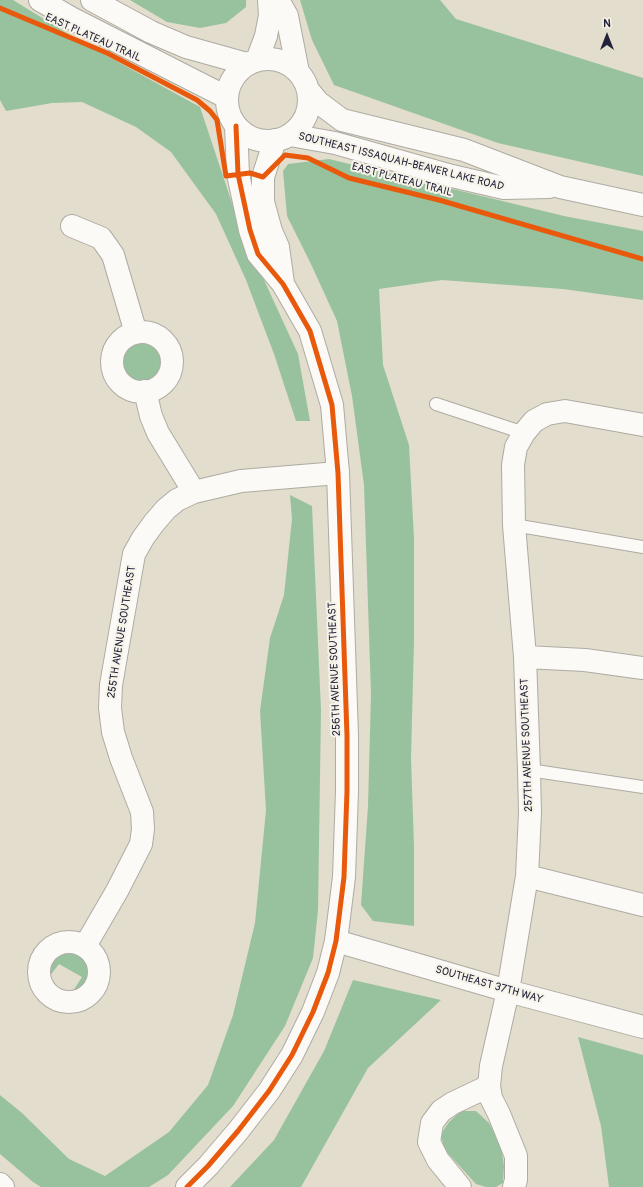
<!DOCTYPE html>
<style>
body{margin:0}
#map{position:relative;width:643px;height:1187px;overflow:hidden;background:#e2ddcc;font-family:Pangolin,sans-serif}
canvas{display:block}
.north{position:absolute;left:587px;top:16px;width:40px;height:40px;-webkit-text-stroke:3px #f7f3e8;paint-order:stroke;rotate:0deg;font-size:11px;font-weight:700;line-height:16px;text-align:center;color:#22223b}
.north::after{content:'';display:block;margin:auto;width:14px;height:18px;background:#22223b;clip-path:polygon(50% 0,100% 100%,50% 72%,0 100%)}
</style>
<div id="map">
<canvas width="643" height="1187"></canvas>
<div class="north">N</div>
</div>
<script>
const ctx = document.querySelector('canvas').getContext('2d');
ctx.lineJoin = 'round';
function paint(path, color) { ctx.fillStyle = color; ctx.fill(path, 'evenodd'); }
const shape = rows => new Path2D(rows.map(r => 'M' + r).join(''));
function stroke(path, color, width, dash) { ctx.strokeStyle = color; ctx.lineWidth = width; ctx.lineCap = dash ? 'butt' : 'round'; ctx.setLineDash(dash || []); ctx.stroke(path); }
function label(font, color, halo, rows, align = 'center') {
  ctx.font = font + ' Pangolin,sans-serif'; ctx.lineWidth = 4; ctx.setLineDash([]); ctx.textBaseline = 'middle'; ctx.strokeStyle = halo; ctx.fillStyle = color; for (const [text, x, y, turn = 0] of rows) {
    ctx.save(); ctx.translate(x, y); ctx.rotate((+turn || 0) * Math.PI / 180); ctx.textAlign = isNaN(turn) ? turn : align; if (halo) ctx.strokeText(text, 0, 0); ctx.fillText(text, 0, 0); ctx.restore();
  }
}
const forest = shape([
 [0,0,13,0,78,40,200,107,238,221,264,280,298,354,310,421,296,421,274,354,246,280,216,214,171,152,136,127,82,102,52,103,6,111,0,100],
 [130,0,246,0,246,7,226,23,200,28,167,22],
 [300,0,440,0,456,19,643,78,643,176,498,143,334,85,312,40],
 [329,159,564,216,643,231,643,300,563,289,442,280,379,289,383,365,409,445,414,539,414,641,411,758,414,847,414,926,373,921,361,905,368,806,371,694,364,485,352,396,337,321,310,262,287,216,283,171,288,164],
 '120 362a21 21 0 1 1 42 0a21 21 0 1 1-42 0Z',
 [290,495,312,506,321,710,318,910,313,958,285,1026,233,1106,168,1175,149,1187,41,1187,33,1182,0,1154,0,1095,22,1113,69,1159,105,1176,169,1132,208,1085,233,1015,255,923,266,810,260,711,270,638,284,595,292,519],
 [63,950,76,950,88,957,92,965,93,975,91,982,86,988,73,991,82,977,59,964,49,977,48,964,56,954],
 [353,980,441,1000,368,1068,301,1187,230,1187,274,1140,324,1051],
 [578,1037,643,1055,643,1187,609,1187,601,1126],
 [461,1111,476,1111,489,1123,501,1145,504,1166,503,1183,496,1187,486,1187,476,1184,444,1149,441,1134,449,1122]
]);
const service = shape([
 [436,404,524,433],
 [514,525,643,547],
 [529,770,643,787]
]);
const minor = shape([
 [72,226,101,238,113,255,136,333],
 '112 362a30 30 0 1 1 60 0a30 30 0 1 1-60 0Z',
 [145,391,151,416,158,433,194,492],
 [525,657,585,660,643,668],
 [527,876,643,905],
 [336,941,508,991,643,1027],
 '39 972a30 30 0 1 1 60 0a30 30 0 1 1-60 0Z',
 [85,946,117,891,141,844,143,829,142,812,121,758,113,732,110,708,111,685,134,554,143,538,154,523,166,509,177,500,194,492,241,481,338,473],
 [460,1187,438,1160,429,1142,432,1123,441,1111,453,1103,489,1086],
 [514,1187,516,1180,516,1156,499,1114,491,1098,489,1086,491,1066,508,991,527,876,530,813,529,770,525,657,514,525,513,465,516,447,524,433,534,421,547,414,565,411,643,425]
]);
const tertiary = shape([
 [40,0,71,18,226,97],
 [92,0,151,32,186,47,247,64],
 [278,0,287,16,298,72],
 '227 100a41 41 0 1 1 82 0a41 41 0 1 1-82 0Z',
 [257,60,266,36,270,15,269,0],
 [308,90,318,102,342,120,464,150,560,187,643,205],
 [290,135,335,143,452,176,504,188,549,187],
 [275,140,263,177,263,202,271,231,278,247,283,283],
 [0,1184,3,1187],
 [187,1187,208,1166,238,1131,269,1091,292,1055,313,1012,328,973,336,941,344,877,347,791,347,736,338,473,332,405,310,331,283,284,258,254,250,230,238,174,236,126]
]);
const cycleway = shape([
 [0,8,107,53,197,100,210,111,217,120,226,176,250,173,263,177,285,155,308,158,349,178,439,200,643,259],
 [187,1187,208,1166,238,1131,269,1091,292,1055,313,1012,328,973,336,941,344,877,347,791,347,736,338,473,332,405,310,331,283,284,258,254,250,230,238,174,236,126]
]);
const streetNames = [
 ["EAST PLATEAU TRAIL",93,38,24],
 ["SOUTHEAST ISSAQUAH-BEAVER LAKE ROAD",401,162,14],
 ["EAST PLATEAU TRAIL",402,180,15],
 ["255TH AVENUE SOUTHEAST",122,632,-81],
 ["256TH AVENUE SOUTHEAST",335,669,-92],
 ["257TH AVENUE SOUTHEAST",527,745,-92],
 ["SOUTHEAST 37TH WAY",489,985,16]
];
paint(forest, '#98c29e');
stroke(service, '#aeaba3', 14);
stroke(minor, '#aeaba3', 24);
stroke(tertiary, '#aeaba3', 24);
stroke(service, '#fbfaf7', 12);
stroke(minor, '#fbfaf7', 22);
stroke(tertiary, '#fbfaf7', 22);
stroke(cycleway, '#e8590c', 5);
label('11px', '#22223b', '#f7f3e8', streetNames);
</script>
